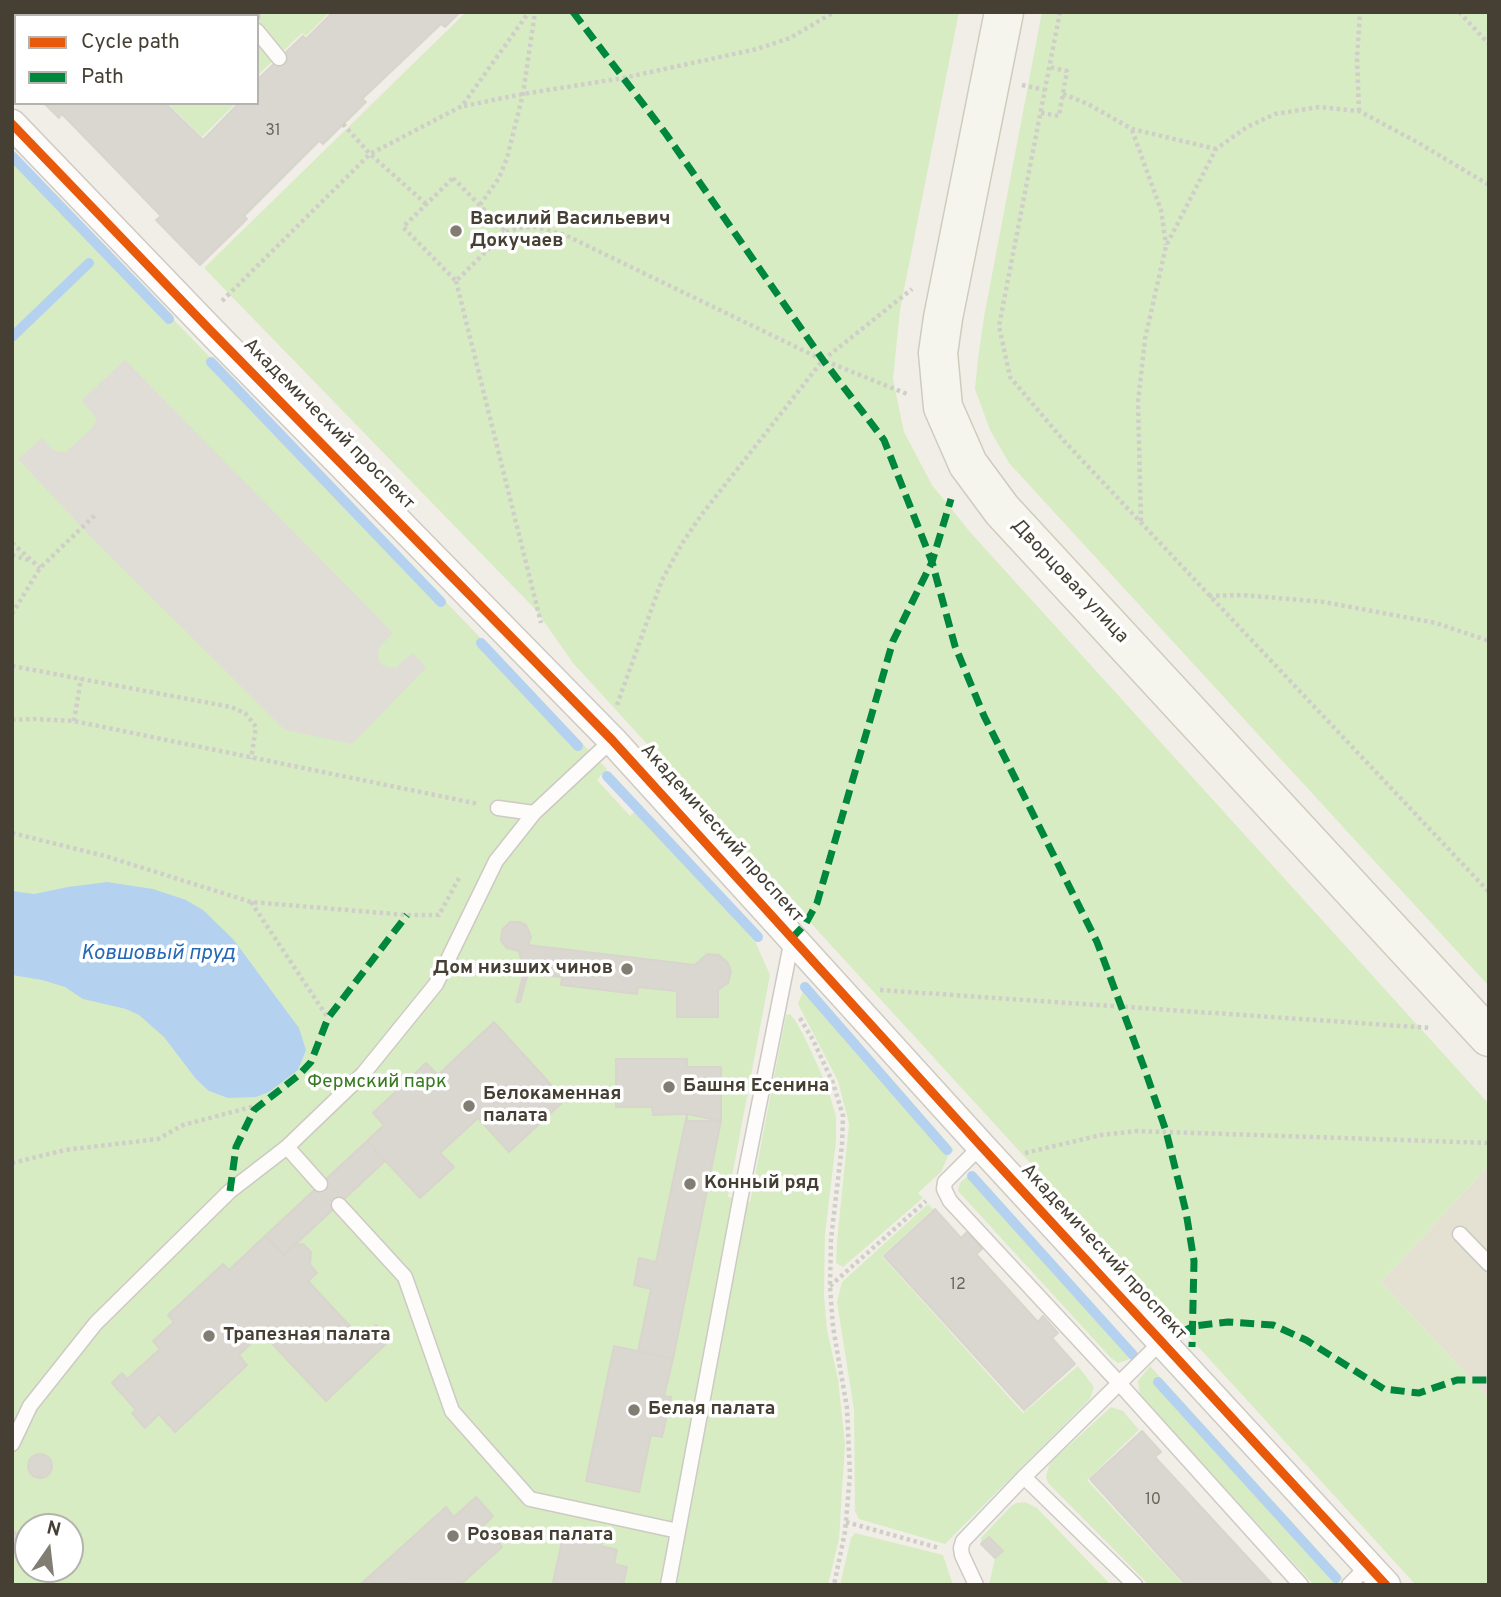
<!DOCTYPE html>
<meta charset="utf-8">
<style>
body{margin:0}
#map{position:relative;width:1501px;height:1597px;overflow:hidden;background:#f0eee6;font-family:Overpass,sans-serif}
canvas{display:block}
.frame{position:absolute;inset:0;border:14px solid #454033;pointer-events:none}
.legend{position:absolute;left:14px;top:14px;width:245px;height:91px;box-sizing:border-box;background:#fff;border:2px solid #b5b3ad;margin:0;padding:9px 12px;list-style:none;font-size:21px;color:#454033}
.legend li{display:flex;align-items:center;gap:14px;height:35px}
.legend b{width:35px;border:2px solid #b5b3ad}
.north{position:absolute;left:14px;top:1513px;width:70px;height:70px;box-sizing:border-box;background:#fff;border:2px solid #b5b3ad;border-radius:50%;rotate:14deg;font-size:19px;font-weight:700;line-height:28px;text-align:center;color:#454033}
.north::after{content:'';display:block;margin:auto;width:24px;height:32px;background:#817d72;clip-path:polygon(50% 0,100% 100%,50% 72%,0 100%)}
</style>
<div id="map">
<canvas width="1501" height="1597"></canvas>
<div class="frame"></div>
<ul class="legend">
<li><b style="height:9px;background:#e8590c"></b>Cycle path</li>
<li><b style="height:9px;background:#00873e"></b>Path</li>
</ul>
<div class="north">N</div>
</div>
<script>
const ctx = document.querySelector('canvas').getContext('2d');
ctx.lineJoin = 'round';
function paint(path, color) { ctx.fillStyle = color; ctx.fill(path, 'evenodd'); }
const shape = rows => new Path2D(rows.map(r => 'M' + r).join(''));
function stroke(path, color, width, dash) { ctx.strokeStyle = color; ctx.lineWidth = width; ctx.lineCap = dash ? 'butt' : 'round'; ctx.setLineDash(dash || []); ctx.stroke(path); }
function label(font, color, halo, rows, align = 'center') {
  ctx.font = font + ' Overpass,sans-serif'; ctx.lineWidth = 7; ctx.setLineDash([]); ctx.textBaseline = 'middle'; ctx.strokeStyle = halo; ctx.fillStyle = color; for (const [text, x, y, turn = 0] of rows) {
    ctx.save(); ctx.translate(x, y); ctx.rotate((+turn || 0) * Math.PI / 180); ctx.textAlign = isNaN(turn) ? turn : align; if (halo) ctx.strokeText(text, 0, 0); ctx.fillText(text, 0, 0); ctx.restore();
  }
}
const residential = shape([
 [1489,1165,1489,1399,1381,1282]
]);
const green = shape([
 [12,12,330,12,306,36,302,33,257,76,257,16,16,16,16,68,12,65],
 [466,12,959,12,900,310,893,379,904,432,932,485,970,532,1489,1104,1489,1165,1381,1282,1489,1399,1489,1585,1416,1585,573,663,535,609,204,268],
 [1042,12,1489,12,1489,986,1009,463,990,430,975,389,978,359,984,317],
 [167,103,236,103,202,137],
 [12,152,607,769,597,780,630,816,635,811,755,941,770,975,728,1197,750,1202,786,1015,790,1014,795,1020,805,1038,826,1084,836,1116,836,1142,825,1234,824,1295,827,1330,838,1379,845,1444,839,1539,828,1585,12,1585],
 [28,1527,70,1527,70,1569,28,1569],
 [810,987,954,1150,948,1156,941,1172,918,1193,923,1198,843,1267,836,1263,837,1241,849,1124,838,1081,798,1004,802,993],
 [973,1171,1137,1352,1130,1359,1118,1363,1111,1358,958,1191,960,1183],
 [928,1204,933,1209,882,1256,1023,1413,1078,1366,1094,1387,1090,1399,945,1544,859,1519,855,1511,854,1410,837,1302,842,1282],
 [1150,1366,1343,1578,1336,1585,1313,1584,1140,1396,1138,1381],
 [1111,1407,1123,1411,1139,1430,1087,1480,1184,1585,1149,1585,1048,1483,1046,1477,1049,1465,1053,1460],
 [1025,1502,1037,1508,1111,1585,989,1585,995,1558,1003,1551,989,1537,981,1544,981,1538,1011,1506,1016,1503],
 [855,1533,943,1555,953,1585,840,1585,851,1538]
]);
const parking = shape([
 [125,360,393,633,379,648,378,659,382,665,395,668,413,653,426,668,352,744,285,730,94,540,18,459,42,438,55,451,66,452,91,429,97,419,82,400]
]);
const water = shape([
 [107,882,153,889,186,900,203,910,233,939,299,1028,306,1050,298,1070,269,1092,256,1097,228,1098,209,1091,196,1079,164,1037,139,1015,126,1009,83,999,65,987,42,980,12,975,12,891,34,894,68,887]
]);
const stream = shape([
 [12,156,169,319],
 [12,337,89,263],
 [211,362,441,602],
 [481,643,578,746],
 [607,776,758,937],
 [805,987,947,1150],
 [972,1176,1133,1355],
 [1158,1382,1336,1578]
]);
const building = shape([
 [333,12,460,12,445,27,441,24,362,99,366,102,323,144,319,141,244,216,247,219,200,265,156,220,161,216,62,114,59,118,44,103,165,103,203,140,239,103,257,103,257,85,260,82,258,79,303,36,306,39,333,12],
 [510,922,520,922,526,925,531,937,528,945,695,965,707,954,719,955,728,963,731,971,728,983,718,990,718,1017,677,1017,677,991,638,987,637,994,561,985,562,977,524,973,519,951,507,948,501,941,502,930,510,922],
 [524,973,528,973,520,1002,516,1002,524,973],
 [494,1022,565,1100,509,1152,478,1118,440,1153,454,1167,420,1198,367,1141,384,1125,373,1113,426,1063,438,1075,494,1022],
 [616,1059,687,1059,687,1067,721,1067,721,1121,687,1121,687,1114,653,1115,652,1107,616,1107,616,1059],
 [687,1114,721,1121,673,1359,638,1351,651,1289,634,1285,639,1258,656,1262,687,1114],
 [367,1141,385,1161,284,1255,265,1236,367,1141],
 [935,1209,961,1238,967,1232,982,1249,976,1254,1038,1322,1043,1316,1058,1333,1052,1338,1075,1364,1024,1410,884,1256,935,1209],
 [265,1236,284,1255,292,1245,303,1244,311,1252,310,1265,317,1273,308,1281,362,1339,376,1325,390,1340,326,1401,262,1333,239,1355,247,1365,175,1432,159,1414,145,1428,132,1413,136,1410,112,1383,122,1373,127,1379,160,1349,153,1341,174,1322,168,1315,223,1264,229,1270,265,1236],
 [614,1346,673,1359,664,1396,671,1397,662,1437,651,1435,639,1492,586,1481,614,1346],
 [1142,1431,1161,1452,1155,1457,1273,1585,1186,1585,1090,1479,1142,1431],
 '28 1466a12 12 0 1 1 24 0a12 12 0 1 1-24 0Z',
 [476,1497,493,1516,483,1526,502,1547,460,1585,362,1583,446,1507,454,1517,476,1497],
 [12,1531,18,1534,22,1543,20,1550,12,1555,12,1531],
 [590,1532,604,1535,601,1546,617,1550,614,1564,627,1567,623,1585,559,1585,553,1582,563,1537,588,1543,590,1532],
 [989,1537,1003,1551,995,1558,981,1544,989,1537]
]);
const path = shape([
 [1060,12,999,326,1010,377,1064,441,1489,892],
 [1459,12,1489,44],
 [1022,85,1045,90],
 [1063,94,1088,104,1132,129,1216,149],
 [464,106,523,94,623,78,757,49,790,38,834,12],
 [1359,111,1357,58,1360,12],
 [1041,113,1059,116,1067,71,1049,67],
 [343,124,370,154,426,204],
 [1132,130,1161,210,1166,245],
 [453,178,506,232,456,281,403,227,453,178],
 [480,205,499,178,507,158,523,94,535,12],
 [506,232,518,228,536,227,565,235,823,360,907,394],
 [456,281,541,623],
 [222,301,370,154,462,106,529,12],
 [1141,521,1138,402,1145,339,1166,246,1216,149,1247,127,1275,114,1319,107,1359,111,1417,142,1489,185],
 [12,543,40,568],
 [12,555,28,560],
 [1209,596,1242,595,1324,602,1436,623,1489,641],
 [12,614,40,568,95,515],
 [12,666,231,707,245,713,256,727,251,759],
 [617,705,662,580,683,542,702,514,823,360,912,289],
 [12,720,34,719,74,721,479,804],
 [74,721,81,678],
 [12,833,105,856,251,902,407,915,439,915,459,878],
 [251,902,328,1018],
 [880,990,1431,1028],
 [800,1018,813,1040,833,1083,843,1116,842,1145,831,1239,830,1286,833,1327,847,1408,850,1475,845,1532,834,1585],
 [1025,1153,1101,1135,1137,1131,1489,1143],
 [12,1163,65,1150,158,1139,183,1125,259,1105],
 [830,1286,926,1201],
 [846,1522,939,1548]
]);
const lane = shape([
 [252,16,252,12],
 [257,31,279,58],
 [498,808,534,813],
 [981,1146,945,1182,944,1189,950,1201,1119,1383,1301,1585],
 [287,1147,320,1184],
 [339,1205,405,1277,452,1411,530,1499,678,1531],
 [1460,1234,1489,1264],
 [12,1444,30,1406,96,1323,230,1191,287,1147,363,1074,436,984,496,861,534,813,612,740],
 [1024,1477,1135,1585],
 [668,1585,740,1200,792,939],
 [976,1585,962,1555,961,1548,963,1541,1024,1477,1161,1342],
 [1349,1585,1369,1565]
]);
const street = shape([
 [12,124,210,330,612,740,981,1146,1386,1585]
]);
const secondary = shape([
 [1004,12,943,318,938,353,943,407,968,464,1002,510,1489,1037]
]);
const quiet = shape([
 [573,12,666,134,823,360,884,440,932,562,955,646,984,716,1097,942,1145,1070,1166,1131,1186,1212,1194,1261,1192,1347],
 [792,938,806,923,817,903,893,641,932,562,951,499],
 [230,1191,236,1147,254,1110,299,1075,311,1062,328,1018,407,915],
 [1179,1333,1194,1326,1228,1322,1273,1325,1306,1340,1384,1389,1419,1393,1457,1380,1489,1380]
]);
const cycleway = shape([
 [12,124,210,330,612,740,981,1146,1386,1585]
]);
const markers = [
 [456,231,7,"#817d72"],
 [627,969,7,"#817d72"],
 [669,1087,7,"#817d72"],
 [469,1106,7,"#817d72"],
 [690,1184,7,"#817d72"],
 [209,1336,7,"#817d72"],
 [634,1410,7,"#817d72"],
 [453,1536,7,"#817d72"]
];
const numberNames = [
 ["31",273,132],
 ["12",958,1286],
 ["10",1153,1501]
];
const poiNames = [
 ["Василий Васильевич",470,220],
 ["Докучаев",470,242],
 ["Дом низших чинов",613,969,"right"],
 ["Башня Есенина",683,1087],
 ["Белокаменная",483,1095],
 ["палата",483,1117],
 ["Конный ряд",704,1184],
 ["Трапезная палата",223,1336],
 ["Белая палата",648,1410],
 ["Розовая палата",467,1536]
];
const streetNames = [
 ["Академический проспект",328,425,45],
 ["Дворцовая улица",1069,582,47],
 ["Академический проспект",721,834,48],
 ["Академический проспект",1103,1253,47]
];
const parkNames = [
 ["Фермский парк",377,1083]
];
const waterNames = [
 ["Ковшовый пруд",158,955]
];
paint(residential, '#e4e1d3');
paint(green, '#d8ecc4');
paint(parking, '#dfddd6');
paint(water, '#b4d1f0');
stroke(stream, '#b4d1f0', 10);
paint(building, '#d9d7cf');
stroke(building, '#d8d5cc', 2);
stroke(lane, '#cccac2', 17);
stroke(street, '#cccac2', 31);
stroke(secondary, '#ceccbd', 41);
stroke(path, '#d0cec9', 4.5, [3.5, 3.5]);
stroke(lane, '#fdfcfb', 14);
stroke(street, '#fdfcfb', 28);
stroke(secondary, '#f6f5ed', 38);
stroke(quiet, '#00873e', 7, [14, 7]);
stroke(cycleway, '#e8590c', 9);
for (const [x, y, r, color] of markers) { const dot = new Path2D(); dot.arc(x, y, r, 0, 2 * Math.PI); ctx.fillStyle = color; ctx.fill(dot); stroke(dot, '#fff', 2.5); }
label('16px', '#6b665b', null, numberNames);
label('bold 19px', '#454033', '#fff', poiNames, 'left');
label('19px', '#454033', '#fff', streetNames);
label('19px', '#397923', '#fff', parkNames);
label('italic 21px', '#2768b6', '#fff', waterNames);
</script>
